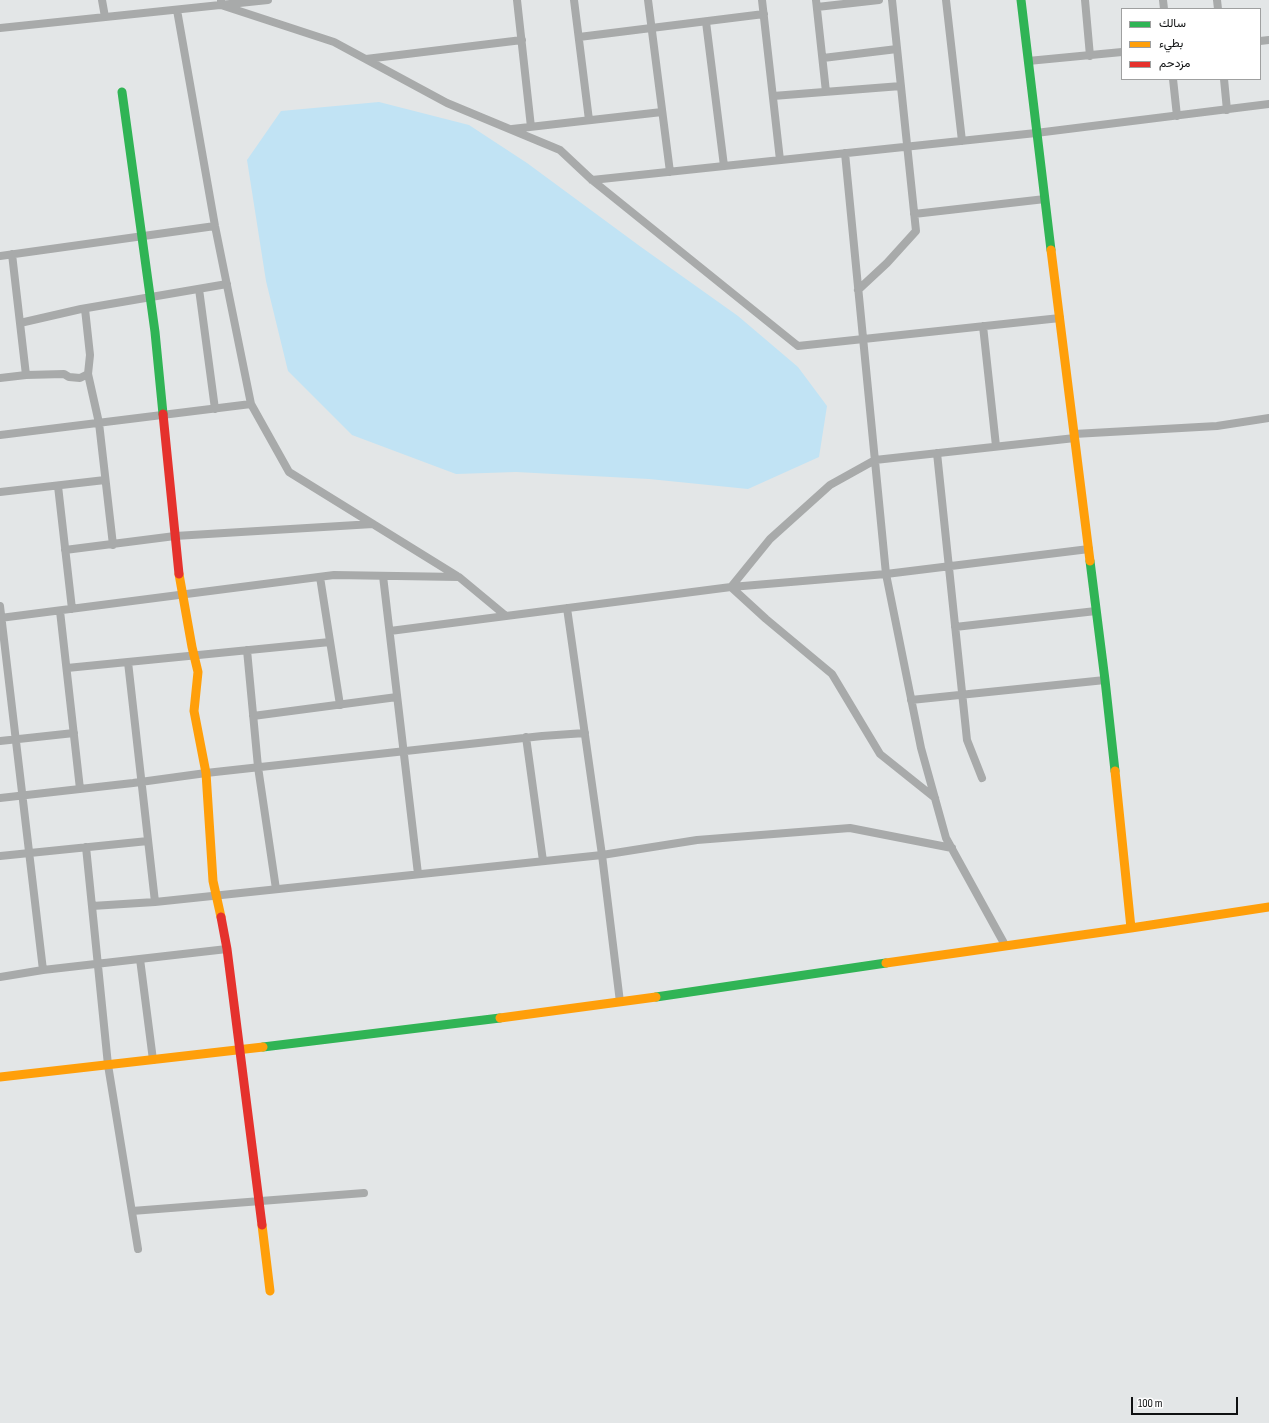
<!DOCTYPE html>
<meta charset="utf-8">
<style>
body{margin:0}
#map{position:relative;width:1269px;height:1423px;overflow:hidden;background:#e3e6e7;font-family:"Sofia Sans Condensed",Vazirmatn,sans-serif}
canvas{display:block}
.legend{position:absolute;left:1121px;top:8px;width:140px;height:72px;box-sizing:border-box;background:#fff;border:1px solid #9fa0a0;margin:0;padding:5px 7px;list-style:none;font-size:12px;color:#0f1112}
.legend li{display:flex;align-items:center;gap:8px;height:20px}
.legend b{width:20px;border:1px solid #9fa0a0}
.scale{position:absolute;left:1131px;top:1397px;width:107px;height:18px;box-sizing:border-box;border:2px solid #0f1112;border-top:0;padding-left:5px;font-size:12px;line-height:14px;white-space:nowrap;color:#0f1112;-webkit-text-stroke:3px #fff;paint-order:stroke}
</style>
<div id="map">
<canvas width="1269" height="1423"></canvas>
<ul class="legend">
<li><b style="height:5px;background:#30b455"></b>سالك</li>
<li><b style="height:5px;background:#ff9f0a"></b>بطيء</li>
<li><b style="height:5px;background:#e5322d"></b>مزدحم</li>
</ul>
<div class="scale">100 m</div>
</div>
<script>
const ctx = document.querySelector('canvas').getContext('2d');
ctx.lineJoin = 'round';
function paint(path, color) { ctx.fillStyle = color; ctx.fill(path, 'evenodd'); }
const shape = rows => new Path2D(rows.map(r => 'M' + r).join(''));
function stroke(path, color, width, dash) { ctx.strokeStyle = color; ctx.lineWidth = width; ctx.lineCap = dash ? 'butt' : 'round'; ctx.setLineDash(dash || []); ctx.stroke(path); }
const green = shape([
 [379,102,469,125,527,163,641,247,738,316,798,367,827,406,819,457,748,489,649,479,516,472,456,474,352,435,288,371,266,281,247,160,281,111]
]);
const street = shape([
 [102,0,105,17],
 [221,0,221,5,334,42,447,103,560,150,592,180,798,346,1060,318],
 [517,0,531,127],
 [574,0,589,120],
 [648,0,670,172],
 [762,0,780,160],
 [816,0,826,92],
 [946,0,962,141],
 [1085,0,1090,56],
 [1163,0,1164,9],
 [1217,0,1218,9],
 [817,7,879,0],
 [177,10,215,226,251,404,289,472,457,576],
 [706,22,724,166],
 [0,28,268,0],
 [579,37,764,14],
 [1260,41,1269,40],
 [823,58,897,49],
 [366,59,522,40],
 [1028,61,1122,52],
 [1173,79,1177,116],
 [1224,79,1227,110],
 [773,96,901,86],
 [512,129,662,112],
 [845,153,886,574,921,748,946,838,1005,945],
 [592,180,1036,133,1269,104],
 [914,214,1045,199],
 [12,254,26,375],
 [0,256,215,226],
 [199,289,215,409],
 [858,290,887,263,916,231,892,0],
 [85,309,90,355,88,374,99,423,113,545],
 [20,323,81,309,227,284],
 [983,326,996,446],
 [0,378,26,375,64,374,69,377,80,378,88,374],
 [1074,434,1217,426,1269,418],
 [0,435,251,404],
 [937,453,967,740,982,778],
 [58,486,72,609],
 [0,492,105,480],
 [65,550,175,536,373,524],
 [383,576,418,874],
 [320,577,340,705],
 [0,606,43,970],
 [567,608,602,855,620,1002],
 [60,611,80,789],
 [0,618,334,575,459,577,506,616,731,587,886,574,1089,549],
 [955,627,1096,611],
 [390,631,506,616],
 [247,650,258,767,276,889],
 [128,662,155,902],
 [67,668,330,642],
 [911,700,1105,680],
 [253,716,397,697],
 [526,737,543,861],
 [0,741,74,733],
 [0,798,133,783,206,773,542,736,585,733],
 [935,798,880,754,832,674,766,619,731,587,770,539,830,485,875,460,1075,438],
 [86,847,108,1065,138,1249],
 [0,856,148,841],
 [92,906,155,902,602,855,697,840,850,828,952,848],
 [140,959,153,1060],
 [0,977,43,970,227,949],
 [132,1211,364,1193]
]);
const fast = shape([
 [1021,0,1051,250],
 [122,92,155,332,163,414],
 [1090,561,1105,680,1115,771],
 [656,997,886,963],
 [263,1047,500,1018]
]);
const slow = shape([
 [1051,250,1090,561],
 [179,574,192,647,198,672,194,711,206,773,213,881,221,917],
 [1115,771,1131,928,1269,907],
 [886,963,1131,928],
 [500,1018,656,997],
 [0,1077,263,1047],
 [262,1225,270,1291]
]);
const jam = shape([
 [163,414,179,574],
 [221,917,227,949,262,1225]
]);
paint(green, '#c1e3f4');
stroke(street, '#a8aaaa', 8);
stroke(fast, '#30b455', 9);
stroke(slow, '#ff9f0a', 9);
stroke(jam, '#e5322d', 9);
</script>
